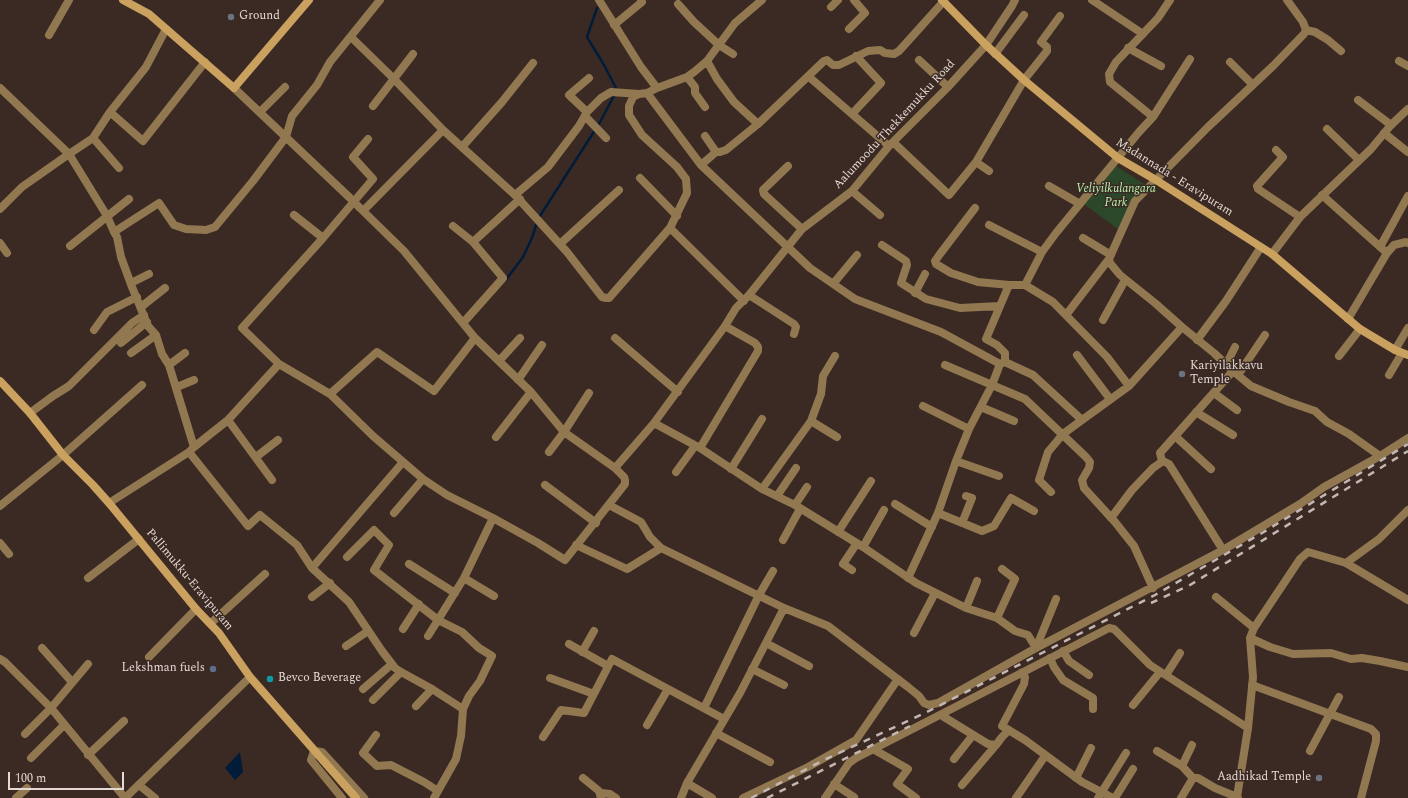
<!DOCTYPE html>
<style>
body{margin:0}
#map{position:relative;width:1408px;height:798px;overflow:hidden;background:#3b2a23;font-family:Spectral,serif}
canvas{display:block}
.scale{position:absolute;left:8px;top:772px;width:116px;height:18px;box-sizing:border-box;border:2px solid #e5d9d5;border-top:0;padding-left:5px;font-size:12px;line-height:14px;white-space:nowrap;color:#e5d9d5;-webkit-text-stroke:3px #3b2a23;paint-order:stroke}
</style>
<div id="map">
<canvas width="1408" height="798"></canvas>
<div class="scale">100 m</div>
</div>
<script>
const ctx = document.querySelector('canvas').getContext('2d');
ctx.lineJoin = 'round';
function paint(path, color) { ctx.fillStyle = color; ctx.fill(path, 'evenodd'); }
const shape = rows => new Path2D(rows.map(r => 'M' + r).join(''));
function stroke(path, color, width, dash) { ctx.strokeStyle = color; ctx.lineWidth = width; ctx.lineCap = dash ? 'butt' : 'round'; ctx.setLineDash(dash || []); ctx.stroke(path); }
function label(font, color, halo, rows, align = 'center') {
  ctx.font = font + ' Spectral,serif'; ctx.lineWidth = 3; ctx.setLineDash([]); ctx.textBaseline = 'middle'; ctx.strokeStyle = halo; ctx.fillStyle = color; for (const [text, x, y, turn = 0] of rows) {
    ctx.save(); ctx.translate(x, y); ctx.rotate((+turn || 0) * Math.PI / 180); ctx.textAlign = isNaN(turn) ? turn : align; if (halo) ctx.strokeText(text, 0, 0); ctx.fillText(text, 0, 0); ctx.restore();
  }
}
const green = shape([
 [1116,166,1147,186,1119,230,1084,204]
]);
const water = shape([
 [240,752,243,772,235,780,225,768]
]);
const stream = shape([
 [597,8,587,37,604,65,617,90,598,126],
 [505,281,523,257,532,238,538,219,595,130]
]);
const minor = shape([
 [599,0,641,67,657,88,687,77,694,72,707,61,735,23,762,0],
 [1092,0,1143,34],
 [678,4,694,22,719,45,733,54],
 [831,7,838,0],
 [614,25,642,2,641,0],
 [849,29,865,13,854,0],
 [1306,30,1315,32,1328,40,1341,51],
 [49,35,69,0],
 [351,37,393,78,443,130,515,195,567,252,602,297,606,298,609,298,670,228,687,193,686,179,677,167,642,135,629,115,629,106,633,97,639,94,647,93,657,88],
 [1128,48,1161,66],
 [995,54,1024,15],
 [919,60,948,87],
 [707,61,717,79,734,102,758,124],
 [1399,61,1408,66],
 [1230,62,1253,85],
 [808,76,889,146],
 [687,77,695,87,695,93,705,107],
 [0,88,69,154,22,187,0,209],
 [234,88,349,197],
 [647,93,701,165,810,268,855,299,941,332,1000,364],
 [1358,100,1391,125],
 [373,106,413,54],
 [110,112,146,67,166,29],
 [260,112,285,87],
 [587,112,569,95,589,78],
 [852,114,881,83,856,56],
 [585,116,606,138],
 [1153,117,1190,59],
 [1327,129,1359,160],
 [1384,133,1408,152],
 [705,136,716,152],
 [93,138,119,168],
 [893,142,949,195,976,162,1024,80,1047,51,1047,47,1041,42,1060,16],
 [462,147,502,102,533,63],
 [1276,150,1283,157,1257,186,1258,189,1300,217],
 [976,162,989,171],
 [701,165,716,152,720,152,726,150,758,124,824,61,827,60,833,65,839,65,868,51,880,50,885,53,894,54,899,51,944,1],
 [788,166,763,190,764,194,802,229],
 [640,178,677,216],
 [1049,186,1080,204],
 [852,191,880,215],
 [515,195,548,167,579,126,587,112,601,98,611,92,639,94],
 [1322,195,1387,253,1348,319],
 [359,207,404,251,475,338,531,392,564,432,615,468,654,423,725,326,736,308,749,295,802,229,852,191,889,146,948,87,986,45,1012,6,1015,0],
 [975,208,940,254,935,261,936,264,951,273,978,282,1009,285],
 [363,211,443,130],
 [294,215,323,238],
 [989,225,1042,252],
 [453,226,473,242],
 [670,228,744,301],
 [114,232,107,216,69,154,93,138,110,112,143,141,205,62],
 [1083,238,1111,255],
 [0,243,7,253],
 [560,244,619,190],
 [882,245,906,261,907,265,901,283,926,299,960,308,1000,306,1009,285,1025,285],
 [70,246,129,199],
 [1380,247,1408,196],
 [1387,253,1394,245,1406,242,1408,243],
 [131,283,149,274],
 [833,284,857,255],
 [915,293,925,274],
 [749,295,794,324,796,327,794,334],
 [1000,306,986,339,997,345,1005,353,1005,362],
 [141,307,165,288],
 [1066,315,1109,259],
 [1103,320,1125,280],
 [463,323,503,278,473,242,520,199],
 [1182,327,1155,303,1120,275,1110,263,1109,259,1135,201,1208,127,1273,66,1304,34,1306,30,1303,22,1287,0],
 [94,330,107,312,137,297],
 [615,338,678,392],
 [1197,340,1226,301,1261,247],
 [121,343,147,322],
 [1395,350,1408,328],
 [131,353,156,335],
 [1077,355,1110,399],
 [1339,356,1360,329],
 [499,361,520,338],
 [279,364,242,328,323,238,373,179,353,157,368,139],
 [169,365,185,353],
 [945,365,1025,399,1086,457,1090,462,1089,468,1082,480,1084,488,1115,522,1134,546,1153,588],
 [1226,365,1235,347],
 [1238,375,1265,335],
 [1389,375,1402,353],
 [518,380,542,345],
 [1129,386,1107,357,1053,302,1025,285,1042,252,1056,233,1139,132,1153,117,1110,82,1109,74,1116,62,1158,18,1170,0],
 [177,387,194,380],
 [1214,393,1237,410],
 [330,394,373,436,423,479,447,495,493,518],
 [923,406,969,429],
 [981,407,1014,421],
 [1196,412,1233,435],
 [30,413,53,396,69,386,132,323,144,315],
 [228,420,272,480],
 [811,421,837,437],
 [1175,436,1211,469],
 [496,437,531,392],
 [194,447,169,365,162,354,156,335,148,326,132,287,121,257,117,237,114,232,159,203,174,225,186,229,206,230,215,227,253,181,286,137,292,116,317,85,330,62,380,0],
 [700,448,758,351,758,347,755,343,725,326],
 [189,452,248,526,260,515,297,545,312,568,349,602,382,651,395,668,401,672,432,689,463,709],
 [549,452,564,432,589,393],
 [256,457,278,440],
 [956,461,999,476],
 [1162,461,1160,453,1233,371],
 [731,469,762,419],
 [676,472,695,446],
 [545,485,596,523],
 [762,489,811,421,821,394,823,376,835,356],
 [1051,492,1039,480,1048,452,1063,434,1082,420],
 [777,496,796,468],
 [109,503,189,452,194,447,228,420,279,364,330,394,377,352,434,391,475,338],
 [895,504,932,527],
 [609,505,641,522,650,537,661,548,784,608,828,626,908,687,919,696,924,703,929,705,938,703,1036,648,1028,635,1015,631,997,618,966,608,916,583,863,547,795,505,762,489,700,448,654,423],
 [795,505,807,487],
 [0,506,63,455,142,385],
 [394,513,423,479],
 [938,513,982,531,994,526,1011,498,1034,511],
 [1111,518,1132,490,1153,468,1163,461,1169,464,1223,550],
 [962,523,972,498,966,496],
 [838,532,871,481],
 [783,540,800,509],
 [0,543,9,554],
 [576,545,627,569,661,548],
 [863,547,884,510],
 [347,557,374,530,389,545,374,570,438,620,428,636],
 [1346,563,1408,600],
 [409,564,455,593],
 [312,568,403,462],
 [852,570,843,564,857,543],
 [88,578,139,539],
 [464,578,494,596],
 [908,578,938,513,956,461,969,429,992,385,1000,364,1005,362,1033,375,1082,420,1129,386,1182,327,1214,353,1233,371,1251,386,1289,402,1315,411,1327,422,1349,434,1380,456],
 [312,597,330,583],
 [1216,597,1254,628],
 [966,608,977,581],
 [997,618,1015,579,1002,569],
 [211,623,265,574],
 [403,629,419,604],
 [914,633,935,593],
 [1250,638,1270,647,1293,654,1331,653,1351,659,1362,658,1380,661,1408,667],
 [766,643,809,666],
 [569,644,608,666],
 [346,646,368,631],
 [42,648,72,682],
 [1036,648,1223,550,1300,504,1324,487,1380,456,1408,438],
 [1036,648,1056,599],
 [1063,651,1069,661,1089,675],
 [582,652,594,631],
 [149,657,196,609],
 [1050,658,1054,667,1063,680,1093,698,1093,709],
 [0,659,5,662,51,708,125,798],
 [752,669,784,685],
 [1021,673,1025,677,1024,684,1002,726,1025,740,1082,782,1113,798],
 [1166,675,1180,653],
 [550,678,594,694],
 [1252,685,1371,729,1376,734,1376,741,1361,798],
 [363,689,392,664],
 [373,700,401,672],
 [1133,705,1160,672],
 [416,706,432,689],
 [704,708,759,595,773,571],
 [942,714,944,717,988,744,996,745,1002,737,1009,730],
 [647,725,668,689],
 [716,733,770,762],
 [25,734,51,708,88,664],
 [376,735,363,753,377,766,391,765,424,782,438,791],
 [543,737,561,710,584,713,612,659,724,719],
 [873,749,908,769,897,784,916,798],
 [1157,751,1182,766,1193,778],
 [1310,751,1339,697],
 [88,755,124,721],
 [31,758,64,725],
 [954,759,973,735],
 [1182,766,1192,745],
 [583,778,599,791,601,798],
 [1076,778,1091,748],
 [687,783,712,798],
 [834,784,854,797],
 [139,785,155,798],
 [962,785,996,745],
 [601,793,610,794,616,798],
 [16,798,27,788],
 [342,798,311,760,314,751,322,752,364,798],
 [434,798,456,759,461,736,463,709,469,696,480,681,492,656,479,648,462,632,438,620,464,578,493,518,538,543,565,560,625,484,625,480,624,477,615,468],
 [681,798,687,783,740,693,784,608],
 [743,798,808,767,856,740,898,679],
 [825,798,849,763,856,758,1109,628,1114,629,1150,665,1248,728],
 [1016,798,1045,756],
 [1098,798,1126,753],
 [1115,798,1133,769],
 [1181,798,1193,778,1198,778,1215,788,1237,797],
 [1238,798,1237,797,1248,728,1253,677,1250,638,1254,628,1300,559,1308,552,1346,563,1379,539,1408,510]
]);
const tertiary = shape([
 [1272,254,1300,217,1371,149,1391,125,1408,109],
 [125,798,250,677]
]);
const secondary = shape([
 [123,0,149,14,234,88,309,0],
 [942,0,986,45,1024,80,1118,158,1156,180,1272,254,1360,329,1395,350,1408,355],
 [0,381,30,413,63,455,93,485,109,503,196,609,219,633,250,677,356,798]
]);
const rail = shape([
 [1151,603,1190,585,1408,451],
 [751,798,826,759,925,713,1155,595,1262,533,1408,444],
 [767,798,910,726]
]);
const minorBridge = shape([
 [349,197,359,207]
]);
const markers = [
 [231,17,4,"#6b7280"],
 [1182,374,4,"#6b7280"],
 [213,669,4,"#5c6f8a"],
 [270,679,4,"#0f9aa8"],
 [1319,778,4,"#6b7280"]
];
const poiNames = [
 ["Ground",239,17],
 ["Kariyilakkavu",1190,367],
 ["Temple",1190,381],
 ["Lekshman fuels",205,669,"right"],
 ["Bevco Beverage",278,679],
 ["Aadhikad Temple",1311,778,"right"]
];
const streetNames = [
 ["Aalumoodu Thekkemukku Road",895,125,-47],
 ["Madannada - Eravipuram",1174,178,32],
 ["Pallimukku-Eravipuram",189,580,50]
];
const parkNames = [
 ["Veliyilkulangara",1116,190],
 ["Park",1116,204]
];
paint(green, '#2c482a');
paint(water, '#001c39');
stroke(stream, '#001c39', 2.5);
stroke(minor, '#917850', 8);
stroke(tertiary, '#917850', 8);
stroke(secondary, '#caa15f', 8);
stroke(rail, '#c4b7b3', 2.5, [7, 7]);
stroke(minorBridge, '#917850', 8);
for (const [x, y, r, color] of markers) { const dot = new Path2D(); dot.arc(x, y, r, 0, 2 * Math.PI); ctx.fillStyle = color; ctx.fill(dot); stroke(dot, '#3b2a23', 1.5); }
label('12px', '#e5d9d5', '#3b2a23', poiNames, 'left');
label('12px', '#e5d9d5', '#3b2a23', streetNames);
label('italic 12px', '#b3f3ae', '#3b2a23', parkNames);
</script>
